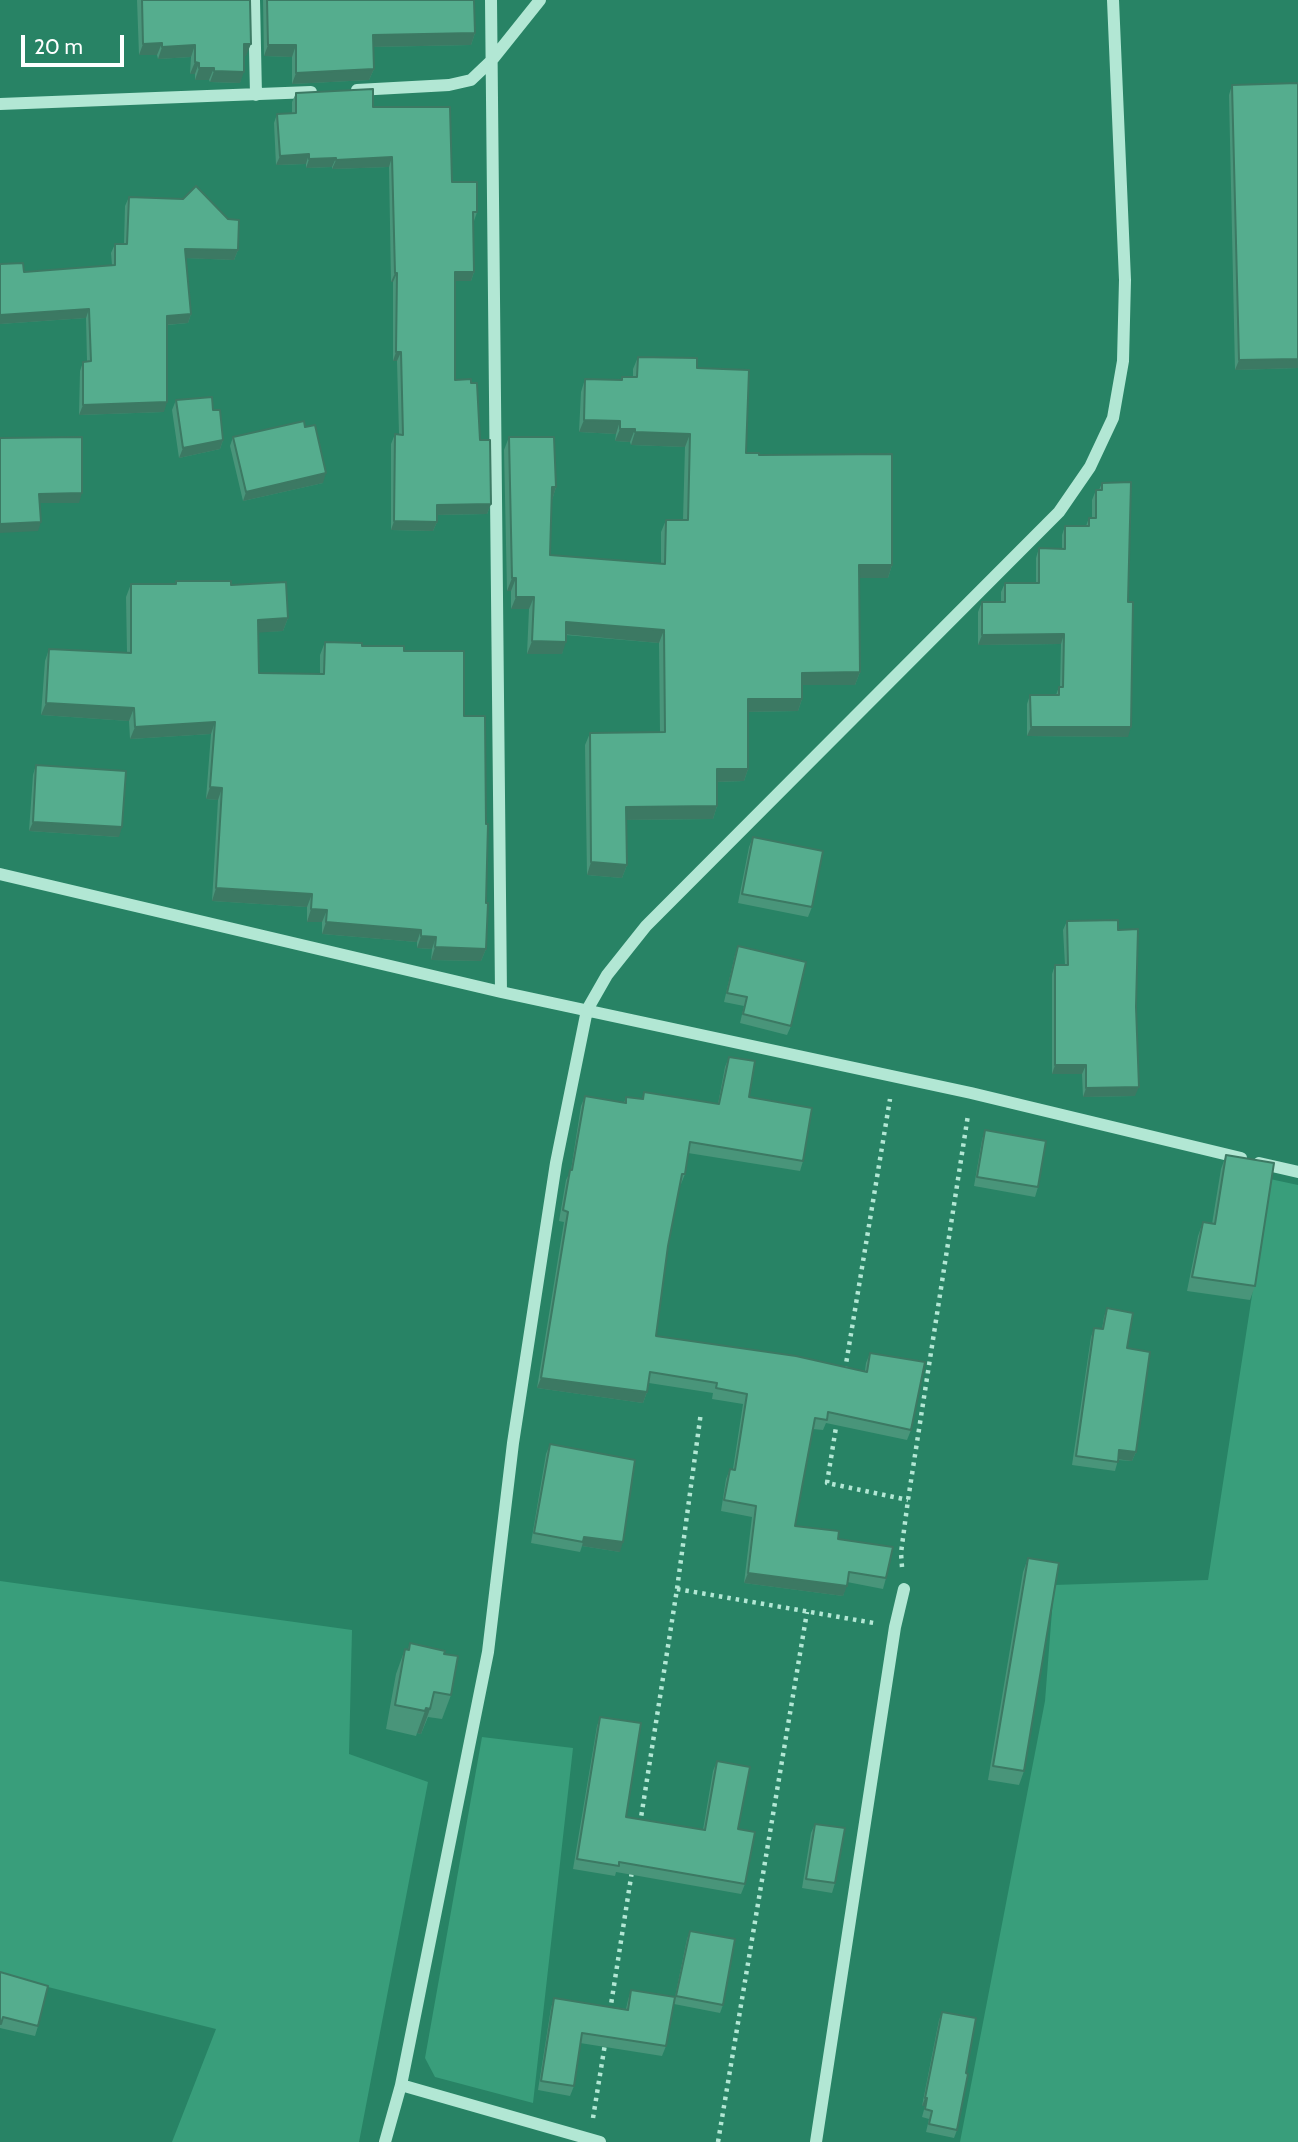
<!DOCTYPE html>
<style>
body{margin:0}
#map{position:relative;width:1298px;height:2142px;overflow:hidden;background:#288365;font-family:Cabin,sans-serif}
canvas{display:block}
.scale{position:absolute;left:21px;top:35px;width:103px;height:32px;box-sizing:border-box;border:4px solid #fff;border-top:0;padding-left:9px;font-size:21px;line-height:24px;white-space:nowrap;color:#fff;-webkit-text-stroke:5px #288365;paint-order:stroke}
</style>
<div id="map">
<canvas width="1298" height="2142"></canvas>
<div class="scale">20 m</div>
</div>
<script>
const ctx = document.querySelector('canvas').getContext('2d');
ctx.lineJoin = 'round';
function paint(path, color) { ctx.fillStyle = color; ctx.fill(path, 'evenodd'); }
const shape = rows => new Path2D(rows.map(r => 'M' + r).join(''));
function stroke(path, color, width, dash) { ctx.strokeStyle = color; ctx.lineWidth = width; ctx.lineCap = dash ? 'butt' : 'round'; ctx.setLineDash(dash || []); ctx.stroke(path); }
const green = shape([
 [1270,1179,1298,1185,1298,2142,960,2142,1045,1701,1054,1585,1208,1580],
 [0,1581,352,1630,349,1754,428,1782,359,2142,172,2142,216,2029,0,1975],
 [482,1737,573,1748,533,2103,435,2077,425,2058]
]);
const path = shape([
 [845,1370,890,1099],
 [837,1421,827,1483,908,1500],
 [902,1567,901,1553,908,1500,968,1115],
 [677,1589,874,1623],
 [640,1824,677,1589,701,1412],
 [610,2011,632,1871],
 [593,2118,605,2044],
 [718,2142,807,1612]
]);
const minor = shape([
 [254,0,256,95],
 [491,0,501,992],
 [357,90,449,85,471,80,492,60,540,0],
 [0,104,311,92],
 [0,874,501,992,971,1093,1241,1158],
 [1259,1163,1298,1172],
 [401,2085,600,2142],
 [385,2142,401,2085,488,1652,513,1443,556,1163,587,1010,607,975,646,926,1059,512,1090,467,1113,418,1123,361,1125,280,1113,0],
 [816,2142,895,1627,904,1589]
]);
const wall = shape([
 [137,0,250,0,246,56,244,56,240,83,210,82,209,80,195,80,195,74,190,74,191,57,158,59,157,55,139,55],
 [263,0,474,0,475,33,471,45,373,47,374,69,369,80,292,84,292,57,264,56],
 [1298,83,1298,368,1235,370,1229,95,1232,85],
 [296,93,373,107,452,182,477,212,474,221,474,272,471,281,455,281,455,380,480,440,491,504,487,514,437,515,437,522,433,531,391,530,391,444,395,434,399,434,397,361,393,361,393,282,391,282,389,167,332,169,332,167,306,168,306,164,276,165,274,123,277,114,292,113,292,102],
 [129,197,238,250,234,260,186,258,191,314,188,323,167,325,164,412,79,415,80,371,83,362,87,361,86,318,0,324,0,264,24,272,112,265,111,253,115,244,124,244,125,206],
 [638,357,697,368,746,453,759,455,892,565,888,578,859,578,860,672,855,685,802,685,802,699,798,711,748,712,748,769,744,781,717,782,717,806,713,819,626,820,627,865,622,878,587,875,585,745,590,733,660,732,659,643,566,635,562,654,527,654,529,609,511,609,511,591,507,591,504,450,509,437,556,487,552,500,550,555,661,564,661,532,666,520,683,520,685,447,631,445,630,442,615,441,616,434,579,432,581,392,585,379,621,380,622,377,633,377,633,369],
 [176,400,213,410,223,440,220,449,179,458,172,410],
 [233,437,323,483,243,501,230,446],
 [1102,483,1128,602,1128,737,1027,736,1027,704,1030,695,1056,695,1059,687,1060,687,1061,644,978,645,978,612,982,602,1001,602,1001,592,1005,583,1036,583,1036,558,1039,548,1062,549,1062,535,1065,526,1086,526,1089,518,1092,518,1092,500,1096,490,1099,490],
 [176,581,231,585,288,618,283,631,258,632,259,673,320,674,320,655,325,642,404,651,464,716,486,949,481,961,431,960,432,949,417,948,417,942,322,934,322,922,307,922,307,907,212,901,218,800,206,799,211,734,130,739,129,721,41,715,45,661,49,649,127,653,126,597,131,584,175,584],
 [36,765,119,837,29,831,33,775],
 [753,837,812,907,808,917,738,903,749,847],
 [1067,921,1118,930,1135,1096,1083,1097,1082,1074,1052,1074,1052,974,1055,965,1065,965,1063,930],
 [738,946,791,1026,787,1035,740,1023,744,1006,724,1002,735,955],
 [729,1057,749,1097,803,1161,800,1171,688,1153,685,1174,681,1184,680,1184,668,1246,656,1336,865,1371,866,1363,870,1353,911,1430,907,1440,826,1423,823,1430,813,1429,795,1526,838,1539,886,1578,883,1589,847,1582,843,1596,744,1583,752,1517,721,1511,726,1479,730,1469,733,1469,743,1404,712,1399,713,1393,649,1383,647,1392,643,1403,537,1388,564,1222,559,1221,566,1180,571,1170,581,1106,585,1096,624,1103,626,1097,642,1099,644,1092,718,1104,725,1067],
 [985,1130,1038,1187,1035,1197,974,1186,982,1140],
 [1226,1155,1255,1286,1250,1300,1187,1291,1198,1236,1203,1222,1212,1224,1221,1169],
 [1107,1308,1127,1348,1136,1452,1132,1461,1118,1460,1115,1471,1072,1465,1091,1337,1094,1328,1102,1329,1104,1317],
 [550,1444,620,1552,582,1546,580,1552,531,1543,546,1454],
 [1028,1558,1024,1771,1019,1785,988,1780,1023,1572],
 [410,1643,444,1654,451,1695,442,1719,428,1717,421,1734,417,1733,416,1736,386,1729,396,1674,405,1649,408,1649],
 [600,1717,626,1817,703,1830,713,1771,717,1761,738,1829,745,1884,741,1894,616,1872,615,1876,573,1869,597,1726],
 [815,1824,835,1883,832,1893,802,1888,811,1833],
 [690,1931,723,2005,720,2013,674,2004,666,2046,662,2056,580,2043,574,2086,570,2096,538,2090,551,2008,554,1998,626,2009,628,2000,631,1990,675,1997,687,1939],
 [0,1972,38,2026,35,2036,0,2028],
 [942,2012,966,2073,957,2130,954,2138,926,2132,929,2119,922,2117,925,2106,922,2106,939,2020]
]);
const shadedWall = shape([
 [475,33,471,45,369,47,373,35],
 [162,43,157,55,139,55,143,44],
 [244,44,251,44,246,56,240,56],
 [195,45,191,57,158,59,162,47],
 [268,45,296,45,292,57,264,56],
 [195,62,199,63,195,74,190,74],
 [199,68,214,68,209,80,195,80],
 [374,69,369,80,292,84,296,73],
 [214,71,244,72,240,83,210,82],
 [309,154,306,164,276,165,280,156],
 [392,157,389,167,332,169,336,160],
 [336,158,332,167,306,168,309,159],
 [185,249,238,250,234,260,182,258],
 [455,272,474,272,471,281,452,281],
 [395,273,397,273,393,282,391,282],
 [89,309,86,318,0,324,0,315],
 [191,314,188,323,164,325,167,316],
 [396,352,401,352,397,361,393,361],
 [1298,359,1298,368,1235,370,1239,360],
 [167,402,164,412,79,415,83,405],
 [584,420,620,421,616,434,579,432],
 [620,429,635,429,630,442,615,441],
 [635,432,690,434,685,447,631,445],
 [223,440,220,449,179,458,183,448],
 [326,473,323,483,243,501,246,492],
 [552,487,556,487,552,500],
 [82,493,79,503,36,503,39,494],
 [491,504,487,514,434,515,437,505],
 [394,521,437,522,433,531,391,530],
 [41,522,38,531,0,533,0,524],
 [859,565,892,565,888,578,854,578],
 [512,578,516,578,511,591,507,591],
 [516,597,534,597,529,609,511,609],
 [288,618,283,631,253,633,258,620],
 [566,622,664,630,659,643,562,634],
 [1064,634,1061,644,978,645,982,635],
 [532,641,566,642,562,654,527,654],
 [860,672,855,685,797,685,802,673],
 [748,699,802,699,798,711,743,712],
 [46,703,134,708,129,721,41,715],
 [215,722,211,734,130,739,135,727],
 [1031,727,1131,727,1128,737,1027,736],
 [717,769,748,769,744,781,713,782],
 [210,787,222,788,218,800,206,799],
 [717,806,713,819,621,820,626,807],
 [33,822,122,827,119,837,29,831],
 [591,862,627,865,622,878,587,875],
 [216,888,312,894,307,907,212,901],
 [311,909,327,910,322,922,307,922],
 [326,922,421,930,417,942,322,934],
 [421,936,436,937,432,949,417,948],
 [435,947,486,949,481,961,431,960],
 [1055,1065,1086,1065,1082,1074,1052,1074],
 [1139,1087,1135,1096,1083,1097,1086,1088],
 [541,1378,647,1392,643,1403,537,1388],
 [1119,1450,1136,1452,1132,1461,1116,1459],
 [584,1537,623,1542,620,1552,582,1546],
 [748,1573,847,1586,843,1596,744,1583],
 [426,1708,430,1709,421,1734,417,1733],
 [925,2098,927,2098,925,2106,922,2106]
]);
const building = shape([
 [142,0,250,0,251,44,244,44,244,72,214,71,214,68,199,68,199,63,195,62,195,45,162,47,162,43,143,44,142,0],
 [267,0,474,0,475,33,373,35,374,69,296,73,296,45,268,45,267,0],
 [1298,83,1298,359,1239,360,1232,85,1298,83],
 [373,89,373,107,450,107,452,182,477,182,477,212,473,212,474,272,455,272,455,380,471,379,471,383,477,383,480,440,490,440,491,504,437,505,437,522,394,521,395,434,403,435,401,352,396,352,397,273,395,273,392,157,336,160,336,158,309,159,309,154,280,156,277,114,296,113,296,93,373,89],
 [196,186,228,219,239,220,238,250,185,249,191,314,167,316,167,402,83,405,83,362,91,361,89,309,0,315,0,264,23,263,24,272,115,265,115,244,127,244,129,197,183,199,196,186],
 [638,357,697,358,697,368,749,370,746,453,759,453,759,455,892,454,892,565,859,565,860,672,802,673,802,699,748,699,748,769,717,769,717,806,626,807,627,865,591,862,590,733,665,732,664,630,566,622,566,642,532,641,534,597,516,597,516,578,512,578,509,437,554,437,556,487,552,487,550,555,665,564,666,520,688,520,690,434,635,432,635,429,620,429,620,421,584,420,585,379,622,380,622,377,637,377,638,357],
 [212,397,213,410,220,410,223,440,183,448,176,400,212,397],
 [304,421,305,427,315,425,326,473,246,492,233,437,304,421],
 [82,437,82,493,39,494,41,522,0,524,0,438,82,437],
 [1131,482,1128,602,1133,602,1131,727,1031,727,1030,695,1059,695,1059,687,1063,687,1064,634,982,635,982,602,1005,602,1005,583,1039,583,1039,548,1065,549,1065,526,1089,526,1089,518,1096,518,1096,490,1102,490,1102,483,1131,482],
 [176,581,231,581,231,585,286,582,288,618,258,620,259,673,324,674,325,642,362,643,362,646,404,646,404,651,464,651,464,716,485,716,486,824,488,824,486,903,488,903,486,949,435,947,436,937,421,936,421,930,326,922,327,910,311,909,312,894,216,888,222,788,210,787,215,722,135,727,134,708,46,703,49,649,131,653,131,584,176,584,176,581],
 [36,765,126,771,122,827,33,822,36,765],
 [753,837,823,851,812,907,742,894,753,837],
 [1118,920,1118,930,1138,929,1136,1007,1139,1087,1086,1088,1086,1065,1055,1065,1055,965,1068,965,1067,921,1118,920],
 [738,946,806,962,791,1026,743,1014,747,997,727,993,738,946],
 [729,1057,755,1061,749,1097,812,1108,803,1161,690,1142,685,1174,682,1174,668,1246,656,1336,796,1356,867,1372,870,1353,925,1362,911,1430,828,1412,827,1420,815,1418,802,1487,795,1526,839,1531,838,1539,893,1547,886,1578,849,1572,847,1586,748,1573,756,1506,724,1500,730,1469,735,1470,747,1394,716,1388,717,1383,650,1372,647,1392,541,1378,568,1212,563,1210,570,1170,572,1170,585,1096,626,1103,626,1097,643,1099,644,1092,719,1104,729,1057],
 [985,1130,1046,1141,1038,1187,977,1177,985,1130],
 [1226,1155,1274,1163,1255,1286,1192,1277,1203,1222,1215,1224,1226,1155],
 [1107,1308,1133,1313,1127,1348,1150,1352,1136,1452,1119,1450,1118,1462,1076,1456,1094,1328,1103,1329,1107,1308],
 [550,1444,635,1460,623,1542,584,1537,583,1542,534,1533,550,1444],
 [1028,1558,1059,1563,1024,1771,993,1766,1028,1558],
 [410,1643,445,1651,444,1654,458,1656,451,1695,434,1692,430,1709,426,1708,425,1711,395,1705,405,1649,409,1650,410,1643],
 [600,1717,641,1723,626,1817,705,1830,717,1761,750,1767,738,1829,755,1832,745,1884,619,1862,619,1866,577,1859,600,1717],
 [815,1824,845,1828,835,1883,806,1879,815,1824],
 [690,1931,735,1939,723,2005,676,1996,690,1931],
 [0,1972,48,1986,38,2026,3,2017,1,2024,0,2024,0,1972],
 [631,1990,675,1997,666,2046,582,2033,574,2086,541,2081,554,1998,628,2010,631,1990],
 [942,2012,976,2018,966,2073,968,2074,957,2130,929,2124,932,2111,925,2109,927,2098,925,2098,942,2012]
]);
paint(green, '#399e7b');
stroke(path, '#b2e7d4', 4.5, [3.5, 5]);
stroke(minor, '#b2e7d4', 12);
paint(wall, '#49957a');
paint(shadedWall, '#3c7963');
paint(building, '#55ad8e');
stroke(building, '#3c7963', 2);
</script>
